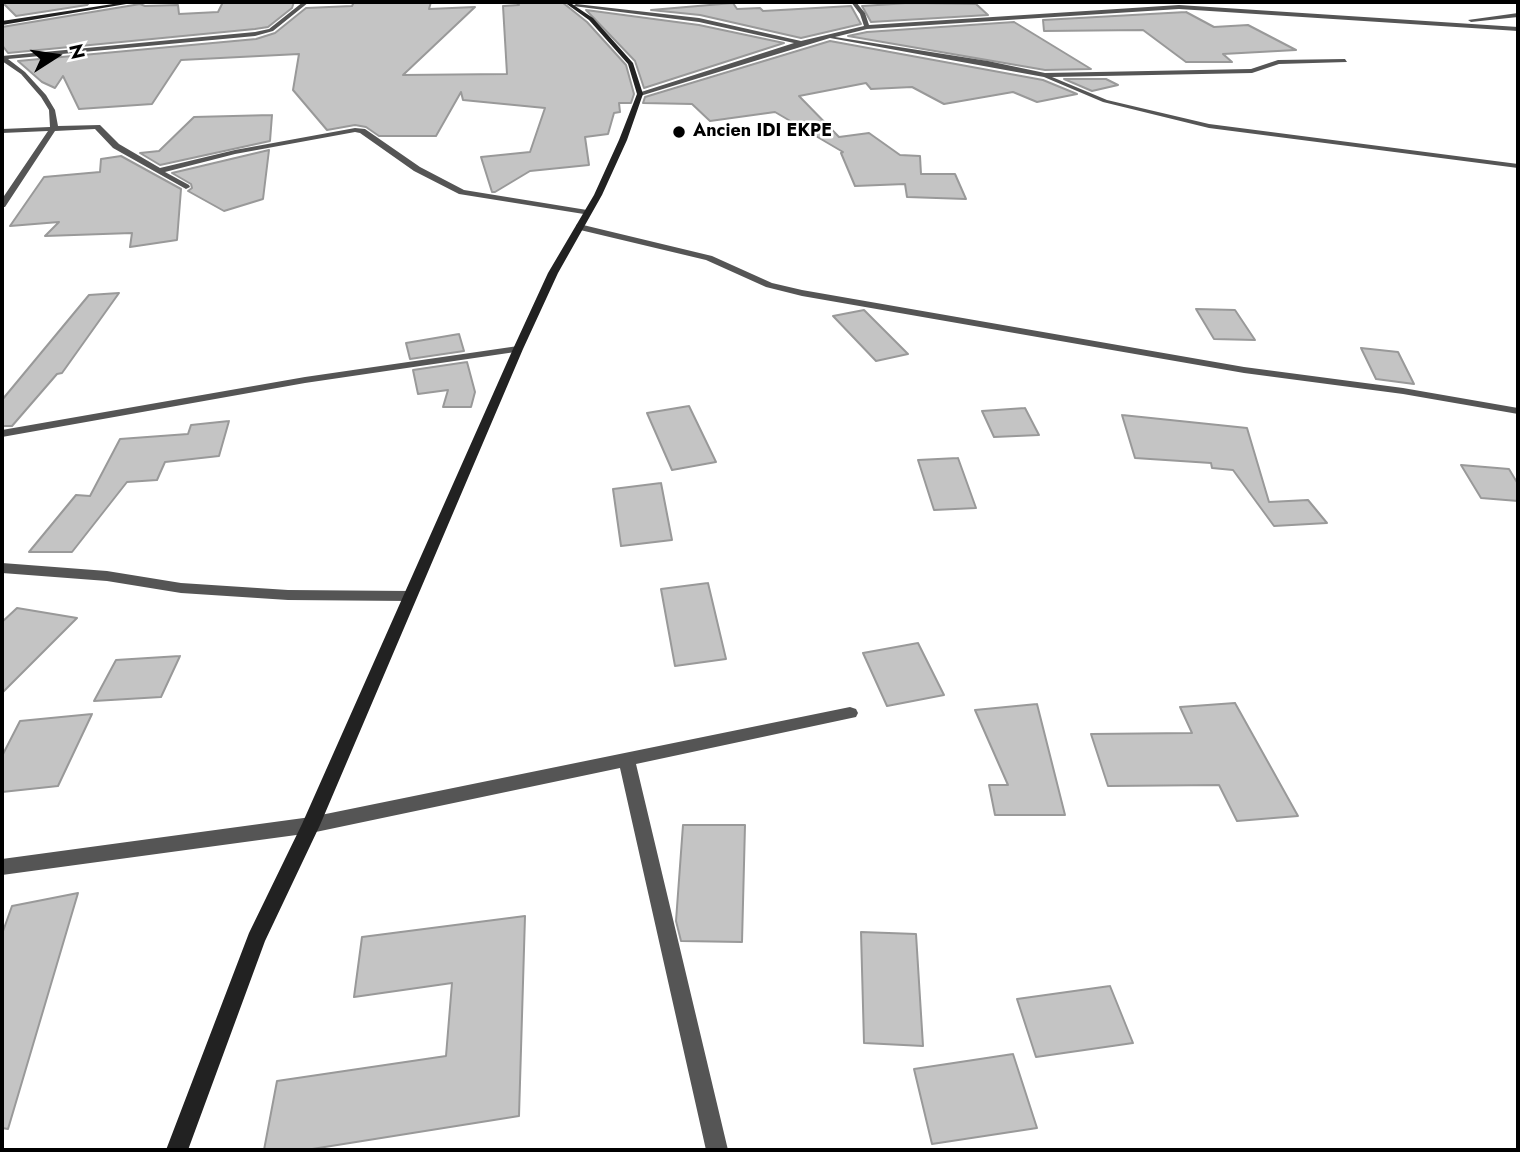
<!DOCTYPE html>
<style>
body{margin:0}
#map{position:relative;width:1520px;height:1152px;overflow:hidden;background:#fff;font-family:Jost,sans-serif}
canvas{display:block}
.frame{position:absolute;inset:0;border:4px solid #000;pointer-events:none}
.north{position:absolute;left:21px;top:21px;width:70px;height:70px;-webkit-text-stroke:5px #fff;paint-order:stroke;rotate:78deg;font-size:19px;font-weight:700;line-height:28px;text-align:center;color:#000}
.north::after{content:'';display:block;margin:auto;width:24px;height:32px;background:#000;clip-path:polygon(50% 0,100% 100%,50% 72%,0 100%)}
</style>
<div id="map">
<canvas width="1520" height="1152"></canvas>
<div class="frame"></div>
<div class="north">N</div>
</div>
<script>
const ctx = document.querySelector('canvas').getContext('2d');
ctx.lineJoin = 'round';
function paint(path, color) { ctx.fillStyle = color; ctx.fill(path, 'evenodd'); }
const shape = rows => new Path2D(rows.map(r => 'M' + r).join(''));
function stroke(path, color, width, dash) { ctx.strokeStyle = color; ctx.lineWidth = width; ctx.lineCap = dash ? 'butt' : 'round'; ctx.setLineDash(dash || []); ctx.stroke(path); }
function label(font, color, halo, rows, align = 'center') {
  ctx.font = font + ' Jost,sans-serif'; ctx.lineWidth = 5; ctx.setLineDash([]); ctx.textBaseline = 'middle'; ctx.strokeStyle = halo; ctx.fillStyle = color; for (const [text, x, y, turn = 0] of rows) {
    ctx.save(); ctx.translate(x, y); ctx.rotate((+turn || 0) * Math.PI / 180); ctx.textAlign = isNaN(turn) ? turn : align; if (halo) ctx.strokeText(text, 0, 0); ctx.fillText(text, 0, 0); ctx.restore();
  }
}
const building = shape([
 [2,2,90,2,87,5,16,16,2,2],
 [223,2,294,2,292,8,268,27,255,29,8,53,2,45,2,27,140,4,145,6,178,5,179,14,218,12,223,2],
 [354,2,431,2,429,9,475,7,403,75,507,74,503,6,519,5,516,2,562,2,587,22,626,65,634,94,631,103,619,103,620,112,614,113,608,134,585,137,589,165,530,171,495,192,492,192,481,157,530,152,545,108,463,100,461,92,436,136,379,136,366,127,355,125,327,130,293,90,299,54,181,60,152,104,79,109,63,76,55,88,42,82,18,61,256,39,275,33,306,8,352,6,354,2],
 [733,3,737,9,760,8,763,11,851,6,861,24,801,38,700,15,651,10,733,3],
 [909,3,976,4,988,15,871,22,862,6,909,3],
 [586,10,699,25,784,43,644,88,635,61,586,10],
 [1186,12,1214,27,1248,25,1296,50,1223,54,1232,62,1186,62,1143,30,1044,31,1043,20,1186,12],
 [1014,22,1091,69,1045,70,848,36,867,32,1014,22],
 [830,41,1043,80,1077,94,1037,102,1013,92,944,104,912,87,871,89,866,83,799,96,839,137,869,133,900,155,920,156,921,174,955,174,966,199,907,197,905,184,855,186,841,153,843,152,775,112,710,121,692,104,643,103,645,97,830,41],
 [1064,79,1106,79,1118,85,1092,91,1064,79],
 [272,115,270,141,160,165,140,153,159,151,194,117,272,115],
 [269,150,263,199,224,211,188,191,192,188,191,184,172,173,269,150],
 [121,156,181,189,177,240,130,247,132,233,45,236,59,222,10,226,44,177,100,172,101,159,121,156],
 [119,293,62,373,57,374,12,426,2,426,2,400,89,295,119,293],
 [1196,309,1235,310,1255,340,1214,339,1196,309],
 [864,310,908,354,876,361,833,316,864,310],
 [459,334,464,351,410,359,406,343,459,334],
 [1361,348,1398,352,1414,384,1376,379,1361,348],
 [467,362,475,392,471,407,443,407,448,390,418,394,413,370,467,362],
 [689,406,716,462,672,470,647,413,689,406],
 [1025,408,1039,435,994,437,982,411,1025,408],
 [1122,415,1247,428,1269,502,1308,500,1327,523,1274,526,1233,470,1212,468,1211,463,1135,458,1122,415],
 [229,421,219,456,165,462,157,480,127,482,72,552,29,552,76,495,90,496,120,439,188,434,191,425,229,421],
 [958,458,976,508,934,510,918,460,958,458],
 [1461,465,1509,469,1518,484,1518,501,1481,498,1461,465],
 [661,483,672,540,621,546,613,489,661,483],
 [708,583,726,659,675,666,661,589,708,583],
 [17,608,77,618,2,693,2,622,17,608],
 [918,643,944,695,887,706,863,653,918,643],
 [180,656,161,697,94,701,116,660,180,656],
 [1235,703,1298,816,1237,821,1219,785,1108,786,1091,734,1192,733,1180,707,1235,703],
 [1037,704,1065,815,995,815,989,785,1008,785,975,710,1037,704],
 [92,714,58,786,2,792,2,756,20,721,92,714],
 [683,825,745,825,742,942,681,941,676,921,683,825],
 [78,893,8,1129,2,1128,2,934,12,906,78,893],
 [525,916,519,1116,306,1150,264,1150,277,1081,446,1056,452,983,354,997,362,937,525,916],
 [861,932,916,934,923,1046,864,1043,861,932],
 [1110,986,1133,1043,1036,1057,1017,999,1110,986],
 [1013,1054,1037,1128,932,1144,914,1069,1013,1054]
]);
const street = shape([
 [303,2,309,2,273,31,255,36,8,59,25,72,46,95,55,110,58,126,100,125,119,144,160,168,235,150,355,128,365,129,420,167,464,190,587,210,591,213,590,215,459,194,414,171,360,133,355,132,235,154,165,172,189,185,190,187,186,189,113,148,95,129,55,131,5,207,2,207,2,199,48,131,2,133,2,129,50,127,49,110,41,97,21,74,2,61,2,56,255,32,269,29,303,2],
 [851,2,856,2,865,13,869,25,1179,5,1518,27,1518,31,1179,9,867,29,835,37,988,61,1045,73,1251,69,1278,60,1345,59,1347,62,1279,64,1252,73,1052,77,1107,100,1209,124,1518,164,1518,168,1209,128,1103,102,1044,77,830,38,640,96,638,93,794,43,699,22,573,6,576,4,699,18,801,41,864,26,860,14,851,2],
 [1518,13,1518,17,1471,22,1468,20,1518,13],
 [579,224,712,256,772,283,802,290,1244,367,1403,388,1518,408,1518,414,1403,394,1244,373,802,296,766,287,706,260,576,229,576,225,579,224],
 [518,346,522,347,522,351,305,383,2,437,2,430,305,377,518,346],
 [2,563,107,571,181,583,288,590,410,591,417,596,410,601,288,600,181,593,107,581,2,573,2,563],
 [850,707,856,709,858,713,856,717,636,764,728,1150,706,1150,620,768,311,833,2,875,2,859,311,817,850,707]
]);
const secondary = shape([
 [126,2,138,2,2,25,2,21,126,2],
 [564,2,569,2,593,18,633,63,643,94,627,140,602,195,558,273,523,349,320,825,265,941,188,1150,166,1150,249,933,302,824,513,349,548,273,594,195,619,140,637,94,628,64,589,20,564,2]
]);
const markers = [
 [679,132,7,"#000"]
];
const farPoinames = [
 ["Ancien IDI EKPE",693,132]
];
paint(building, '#c4c4c4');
stroke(building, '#999', 2);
paint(street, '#555');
paint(secondary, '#222');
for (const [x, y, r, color] of markers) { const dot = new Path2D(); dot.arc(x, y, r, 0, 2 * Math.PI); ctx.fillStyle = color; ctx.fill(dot); stroke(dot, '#fff', 2.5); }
label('bold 18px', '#000', '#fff', farPoinames, 'left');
</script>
